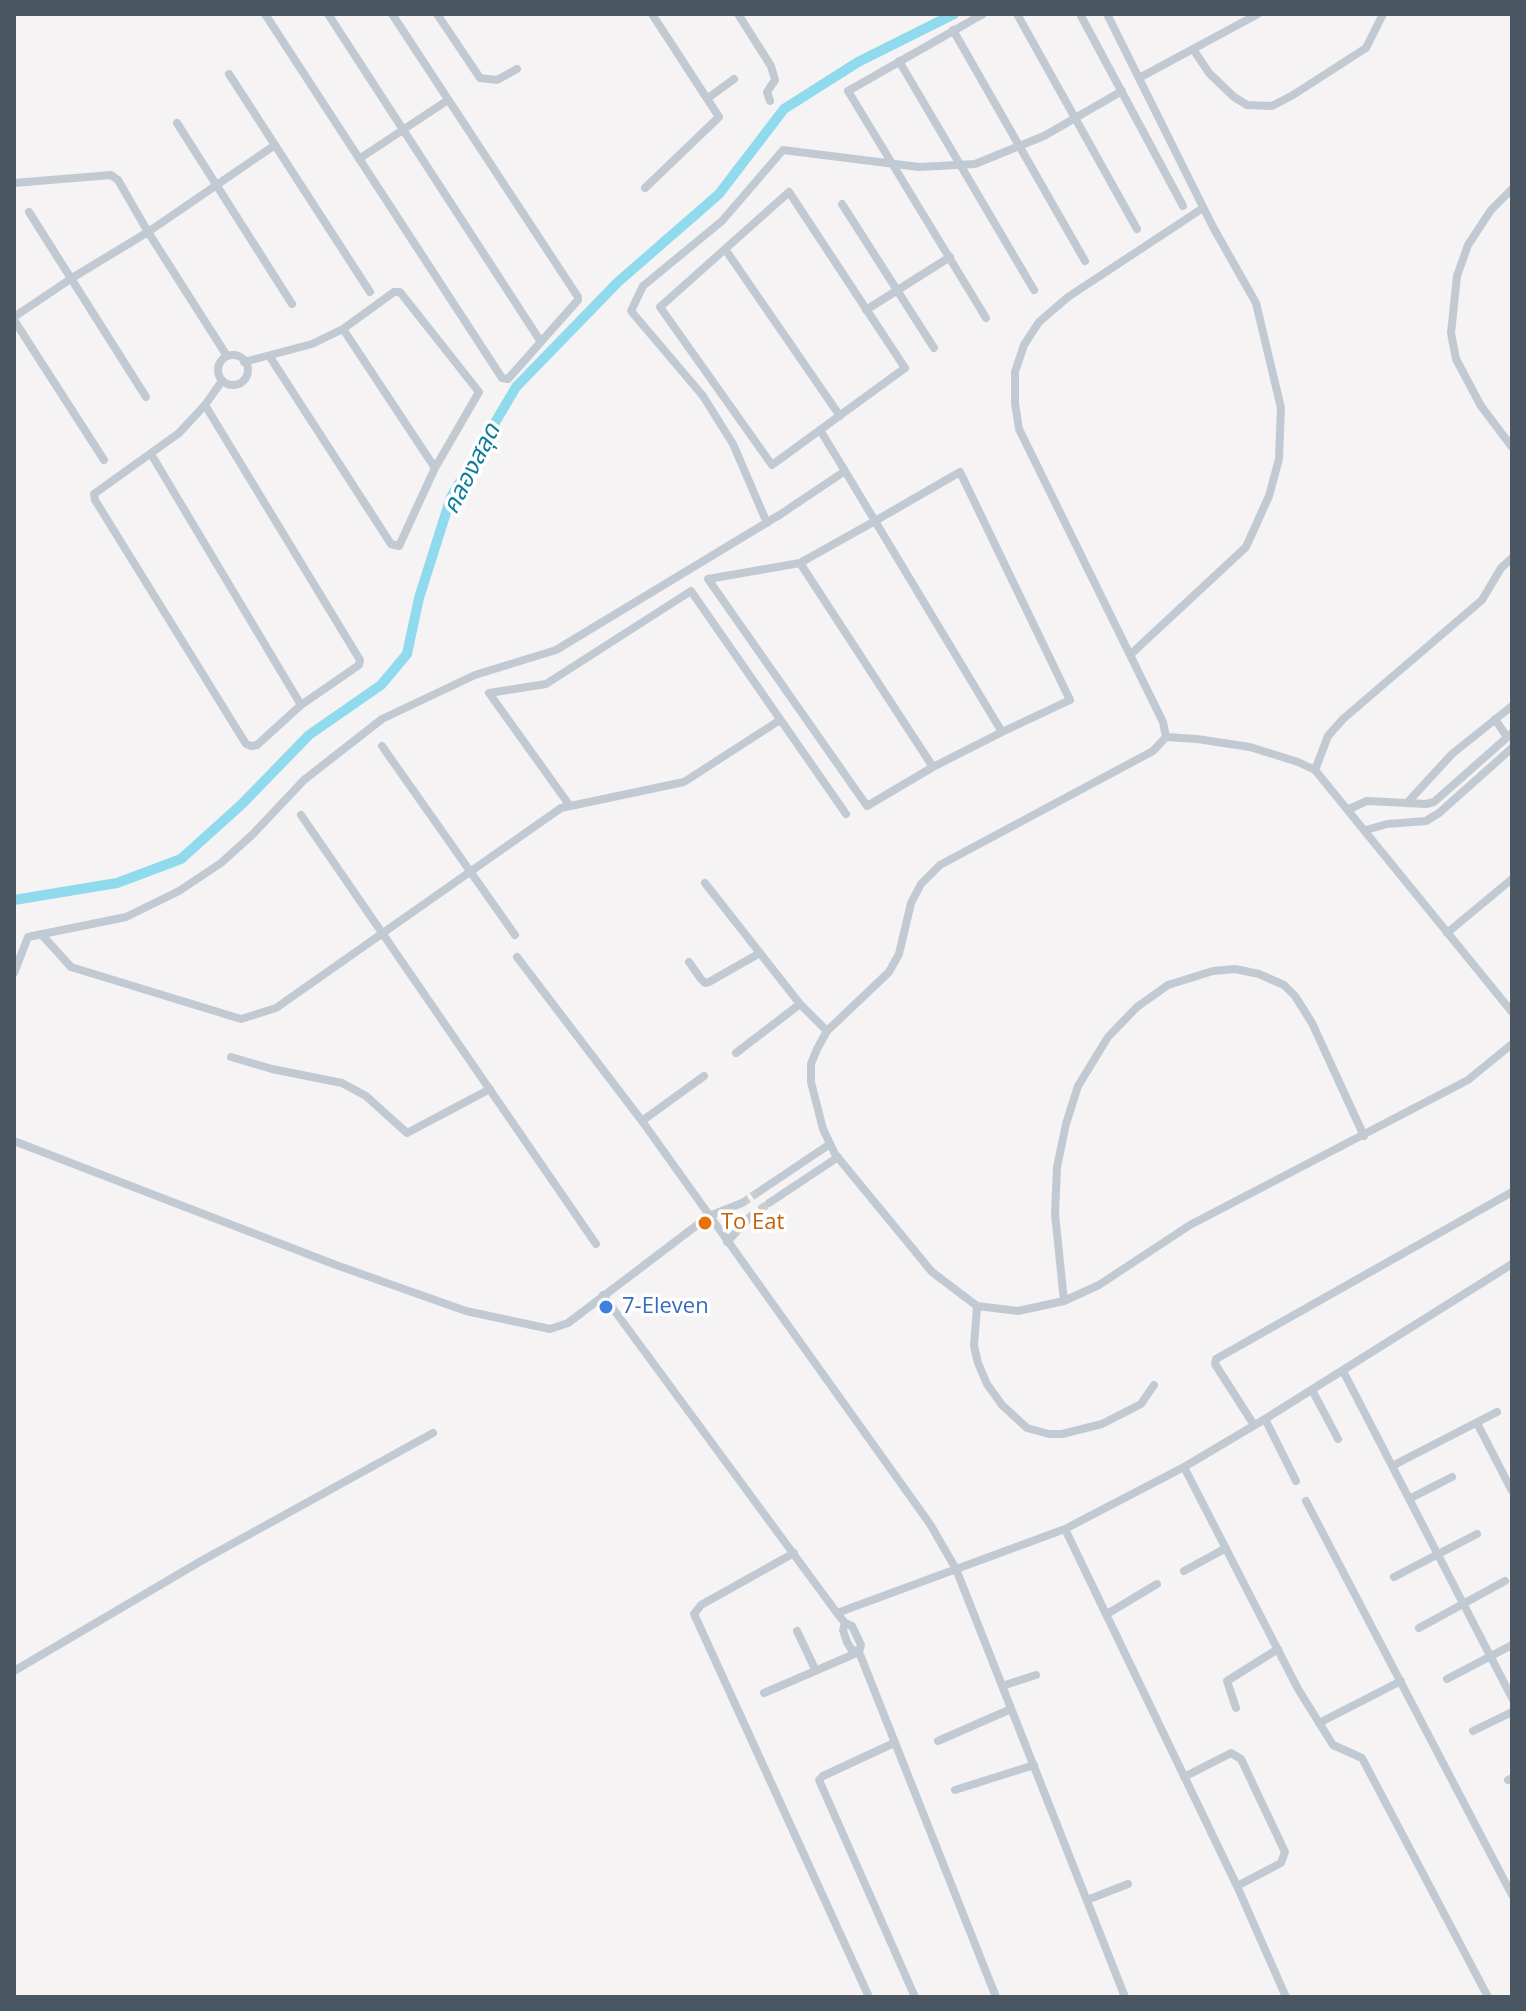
<!DOCTYPE html>
<meta charset="utf-8">
<style>
body{margin:0}
#map{position:relative;width:1526px;height:2011px;overflow:hidden;background:#f5f3f3;font-family:"Open Sans",sans-serif}
canvas{display:block}
.frame{position:absolute;inset:0;border:16px solid #4a5661;pointer-events:none}
</style>
<div id="map">
<canvas width="1526" height="2011"></canvas>
<div class="frame"></div>
</div>
<script>
const ctx = document.querySelector('canvas').getContext('2d');
ctx.lineJoin = 'round';
const shape = rows => new Path2D(rows.map(r => 'M' + r).join(''));
function stroke(path, color, width, dash) { ctx.strokeStyle = color; ctx.lineWidth = width; ctx.lineCap = dash ? 'butt' : 'round'; ctx.setLineDash(dash || []); ctx.stroke(path); }
function label(font, color, halo, rows, align = 'center') {
  ctx.font = font + ' "Open Sans","Noto Sans Thai",sans-serif'; ctx.lineWidth = 7; ctx.setLineDash([]); ctx.textBaseline = 'middle'; ctx.strokeStyle = halo; ctx.fillStyle = color; for (const [text, x, y, turn = 0] of rows) {
    ctx.save(); ctx.translate(x, y); ctx.rotate((+turn || 0) * Math.PI / 180); ctx.textAlign = isNaN(turn) ? turn : align; if (halo) ctx.strokeText(text, 0, 0); ctx.fillText(text, 0, 0); ctx.restore();
  }
}
const canal = shape([
 [14,900,117,883,181,859,242,804,309,735,381,685,407,654,419,598,451,497,516,387,618,282,719,194,784,109,858,62,954,14]
]);
const streetTunnel = shape([
 [742,1203,760,1191],
 [750,1217,769,1203]
]);
const street = shape([
 [265,14,502,378,508,379,578,300,578,297,392,14],
 [328,14,541,342],
 [437,14,480,78,497,80,517,69],
 [738,14,771,66,775,80,767,92,770,101],
 [983,14,848,91,986,318],
 [1017,14,1137,229],
 [1080,14,1183,206],
 [1107,14,1213,227,1256,303,1281,408,1279,459,1269,496,1246,547,1131,654],
 [953,30,1085,261],
 [1193,49,1209,73,1234,97,1247,105,1272,106,1293,95,1366,48,1383,14],
 [899,61,1034,290],
 [229,74,370,292],
 [1139,78,1258,14],
 [708,98,734,79],
 [177,123,292,304],
 [359,159,448,100],
 [14,183,111,175,118,180,148,232,227,356],
 [645,188,719,117,652,14],
 [1512,189,1491,210,1468,245,1457,276,1451,333,1456,359,1481,406,1512,447],
 [789,192,905,368,772,465,660,307,789,192],
 [842,204,934,348],
 [1203,208,1068,297,1039,322,1024,345,1015,372,1015,403,1019,429,1163,722,1166,737,1153,751,940,865,921,884,911,903,899,954,889,972,827,1031,817,1049,811,1064,811,1082,823,1129,835,1154,932,1272,977,1306,1018,1311,1064,1301,1099,1285,1190,1225,1468,1080,1512,1044],
 [29,212,146,397],
 [725,249,840,416],
 [866,310,950,257],
 [14,317,72,278,148,232,275,145],
 [14,320,104,460],
 [343,329,435,468],
 '218 370a15 15 0 1 1 30 0a15 15 0 1 1-30 0Z',
 [244,362,312,344,343,329,394,292,400,292,479,392,435,468,399,546,391,544,270,357],
 [205,405,360,660,359,665,301,705,257,745,251,746,246,744,95,500,94,494,179,433,205,405,222,381],
 [820,430,845,471,875,521,1002,732,933,767,867,806,708,579,800,563,875,521,960,472,1070,700,1002,732],
 [151,454,301,705],
 [767,523,733,444,703,396,631,311,643,286,722,221,783,150,919,167,975,164,1044,136,1122,91],
 [800,563,933,767],
 [1495,719,1507,737],
 [1166,737,1197,739,1250,747,1298,762,1315,770,1512,1012],
 [382,746,515,935],
 [1315,770,1328,736,1343,719,1482,600,1501,568,1512,558],
 [1407,803,1452,754,1512,706],
 [570,806,489,693,546,684,691,591,846,814],
 [1349,809,1367,801,1426,804,1434,802,1512,733],
 [301,815,596,1244],
 [1366,830,1387,824,1426,821,1439,813,1512,748],
 [705,883,800,1004,827,1031],
 [1447,933,1512,879],
 [41,934,71,967,241,1019,276,1008,561,808,684,782,780,720],
 [517,957,642,1121,930,1524,956,1569,1125,1997],
 [689,962,701,979,705,983,709,982,760,953],
 [14,973,28,937,126,917,179,891,221,863,252,835,304,780,382,719,475,675,556,650,781,514,845,471],
 [736,1053,800,1004],
 [231,1057,272,1069,342,1083,366,1096,407,1133,490,1089],
 [642,1121,704,1076],
 [14,1141,336,1265,466,1311,550,1329,568,1323,709,1216,742,1203],
 [760,1191,830,1144],
 [769,1203,838,1157],
 [727,1242,750,1217],
 [603,1295,837,1613,845,1623,852,1626,861,1645,859,1652,996,1997],
 [1064,1301,1055,1214,1057,1167,1066,1124,1078,1086,1108,1037,1137,1007,1168,985,1213,971,1235,969,1259,974,1284,985,1295,996,1312,1023,1364,1136],
 [977,1306,974,1346,978,1363,987,1384,1002,1405,1027,1428,1049,1434,1062,1434,1102,1424,1141,1404,1154,1385],
 [1343,1371,1512,1698],
 [1312,1390,1338,1439],
 [1265,1419,1296,1481],
 [1477,1423,1512,1491],
 [1254,1425,1215,1364,1216,1359,1512,1192],
 [1392,1466,1497,1412],
 [1184,1467,1298,1689,1333,1745,1362,1758,1488,1997],
 [1409,1499,1452,1477],
 [1306,1501,1512,1895],
 [1065,1529,1237,1886,1286,1997],
 [794,1553,701,1605,694,1614,869,1997],
 [1184,1571,1226,1548],
 [1394,1577,1477,1534],
 [837,1613,1065,1529,1184,1467,1265,1419,1512,1264],
 [1107,1614,1157,1584],
 [845,1623,843,1630,847,1642,851,1649,859,1652],
 [1419,1628,1505,1581],
 [797,1631,816,1671],
 [14,1671,201,1561,433,1433],
 [1447,1679,1512,1645],
 [1002,1686,1036,1675],
 [764,1693,859,1652],
 [1236,1708,1227,1681,1278,1649],
 [1319,1723,1401,1681],
 [1473,1731,1512,1712],
 [938,1741,1011,1709],
 [894,1743,823,1776,819,1780,915,1997],
 [1184,1777,1231,1753,1241,1759,1285,1852,1281,1863,1237,1886],
 [1508,1780,1512,1778],
 [955,1790,1034,1765],
 [1087,1900,1128,1884]
]);
const markers = [
 [705,1223,8,"#e8710a"],
 [606,1307,8,"#3f7fe0"]
];
const foodNames = [
 ["To Eat",721,1223]
];
const shopNames = [
 ["7-Eleven",622,1307]
];
const waterNames = [
 ["คลองสลุด",472,469,-63]
];
stroke(canal, '#90daee', 10);
stroke(streetTunnel, '#caccce', 8, [8, 4]);
stroke(street, '#c1cad2', 8);
for (const [x, y, r, color] of markers) { const dot = new Path2D(); dot.arc(x, y, r, 0, 2 * Math.PI); ctx.fillStyle = color; ctx.fill(dot); stroke(dot, '#fff', 3); }
label('22px', '#c56008', '#fff', foodNames, 'left');
label('22px', '#366cbe', '#fff', shopNames, 'left');
label('italic 24px', '#0c7c9b', '#fff', waterNames);
</script>
